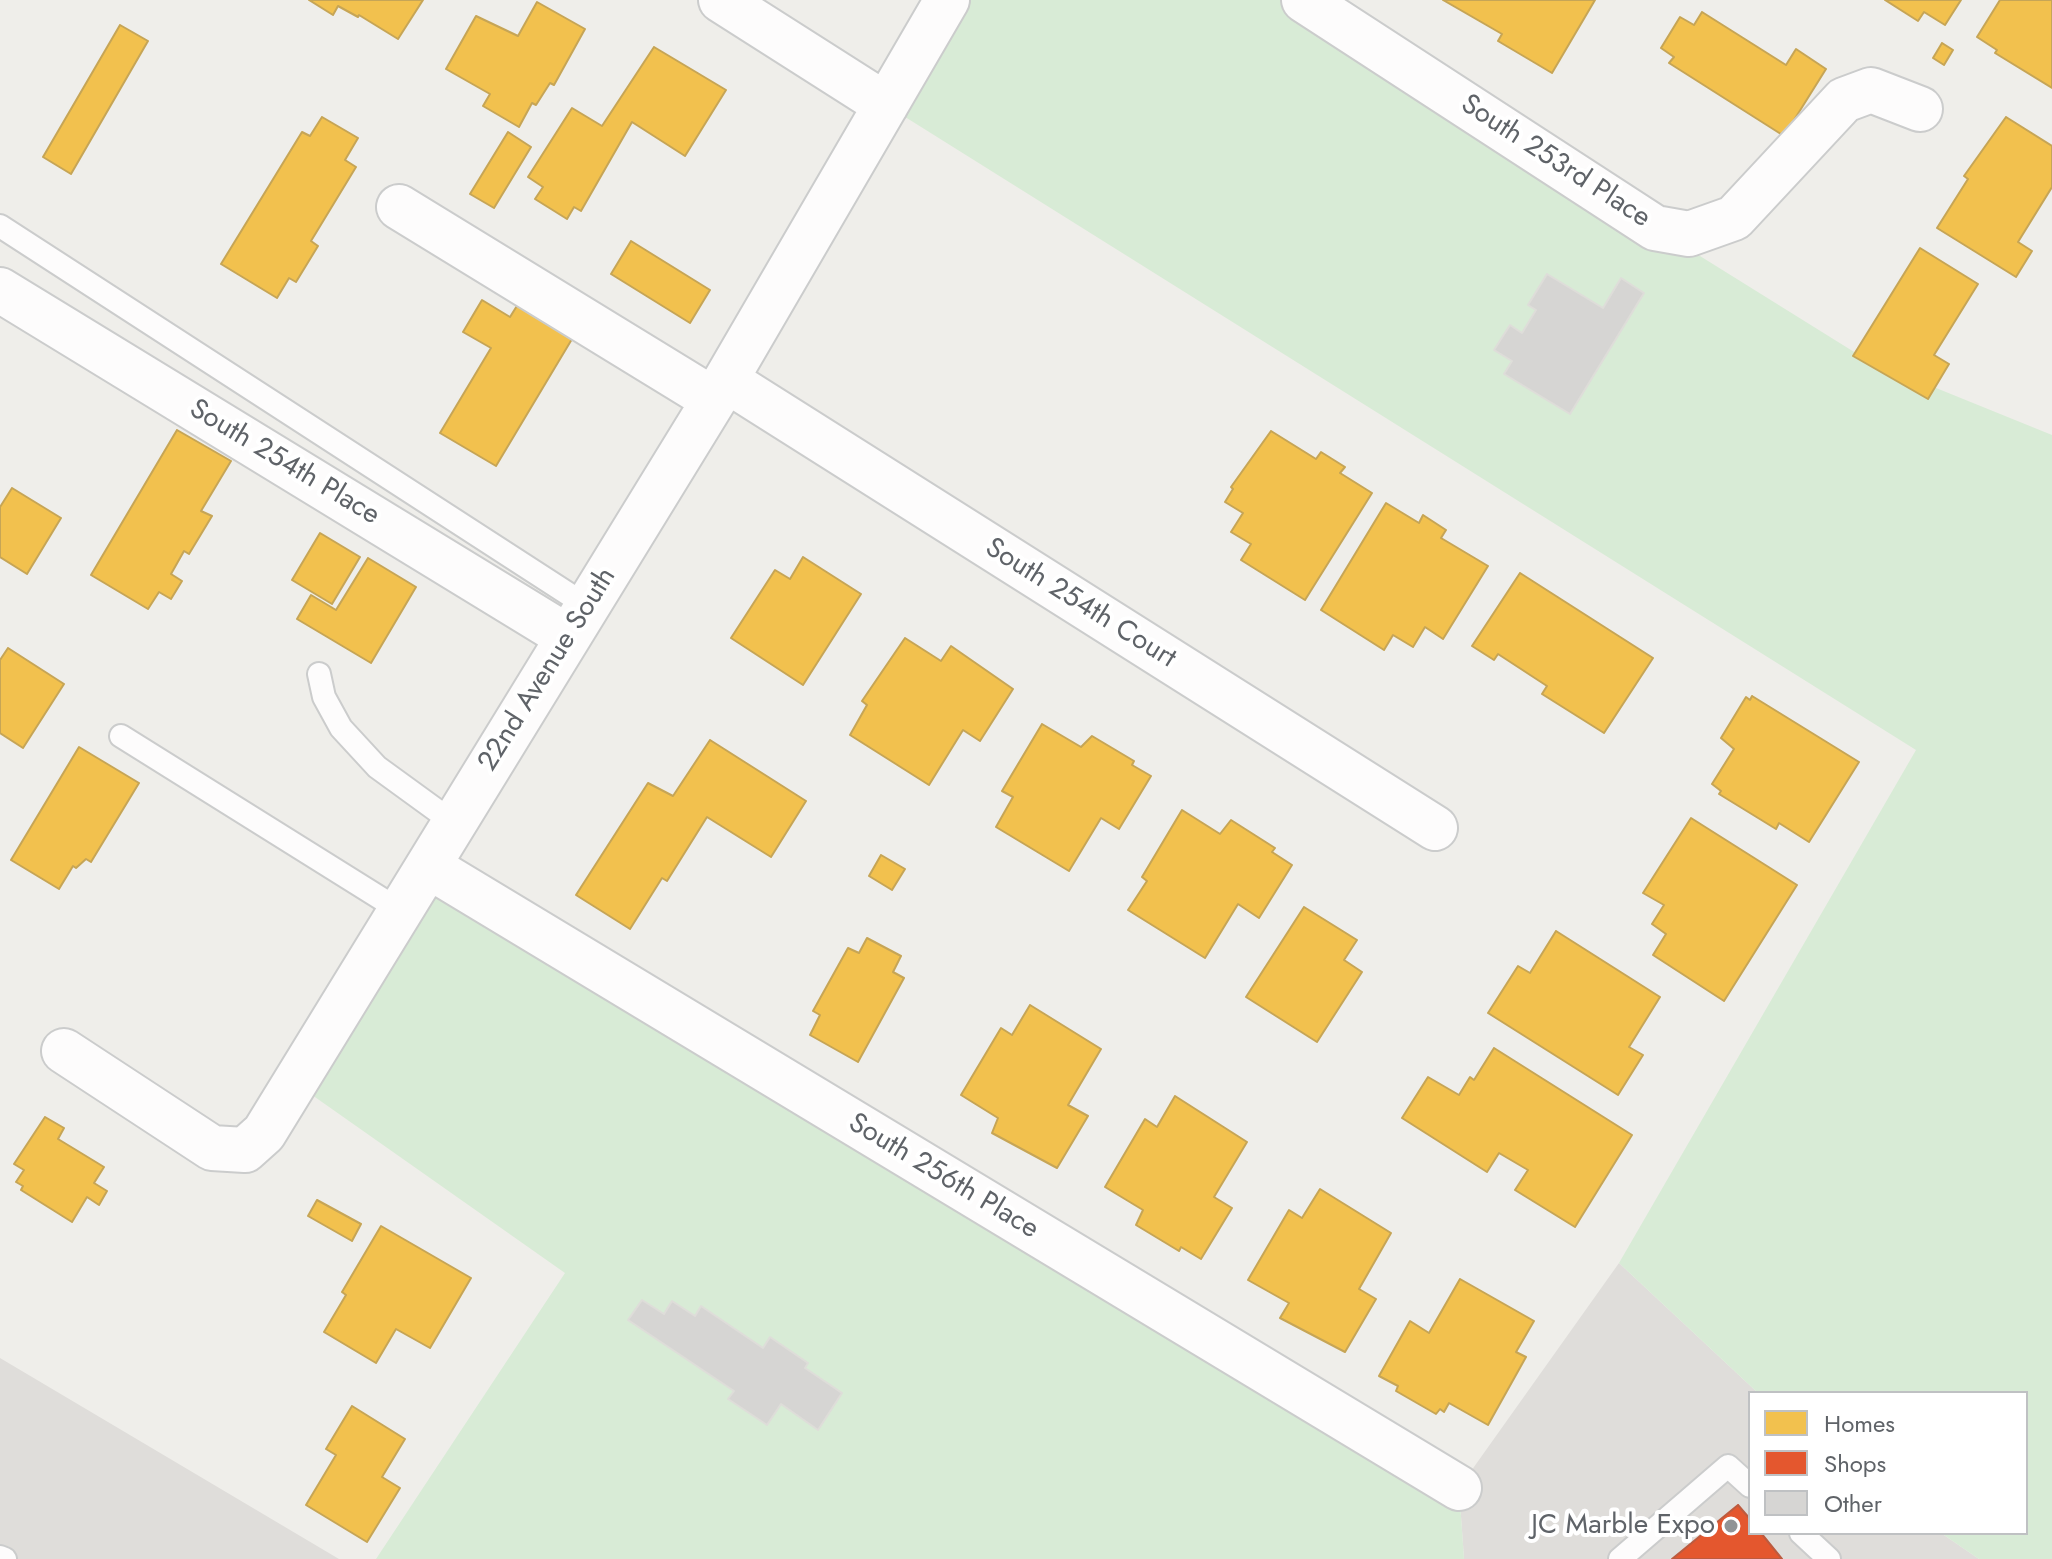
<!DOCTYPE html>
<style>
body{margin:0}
#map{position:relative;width:2052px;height:1559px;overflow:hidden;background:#efeeea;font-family:Jost,sans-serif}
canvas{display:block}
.legend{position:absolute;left:1748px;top:1391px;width:280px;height:144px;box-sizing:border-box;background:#fff;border:2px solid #bfc1c3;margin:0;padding:10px 14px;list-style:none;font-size:24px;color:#5f6368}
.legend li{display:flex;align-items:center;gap:16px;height:40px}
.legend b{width:40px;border:2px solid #bfc1c3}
</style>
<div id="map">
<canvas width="2052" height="1559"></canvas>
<ul class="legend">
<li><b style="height:22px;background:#f2c14e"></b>Homes</li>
<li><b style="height:22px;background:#e4572e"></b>Shops</li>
<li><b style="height:22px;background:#d6d5d3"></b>Other</li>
</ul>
</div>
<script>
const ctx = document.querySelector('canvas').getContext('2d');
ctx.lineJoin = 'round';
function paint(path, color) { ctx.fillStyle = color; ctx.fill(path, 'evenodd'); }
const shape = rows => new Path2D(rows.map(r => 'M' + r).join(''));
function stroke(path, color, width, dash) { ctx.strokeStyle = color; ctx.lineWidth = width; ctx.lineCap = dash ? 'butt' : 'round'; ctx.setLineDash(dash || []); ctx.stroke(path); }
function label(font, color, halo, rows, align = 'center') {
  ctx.font = font + ' Jost,sans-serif'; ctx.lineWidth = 8; ctx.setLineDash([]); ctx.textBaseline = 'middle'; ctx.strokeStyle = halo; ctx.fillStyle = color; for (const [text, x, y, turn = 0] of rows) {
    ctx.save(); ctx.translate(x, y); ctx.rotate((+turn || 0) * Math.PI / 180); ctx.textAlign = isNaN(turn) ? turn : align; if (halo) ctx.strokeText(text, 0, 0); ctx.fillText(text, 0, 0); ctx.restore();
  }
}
const industrial = shape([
 [1619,1263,1758,1393,1750,1393,1750,1533,1941,1533,1979,1559,1464,1559,1459,1488],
 [0,1358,339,1559,0,1559]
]);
const green = shape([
 [947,0,1304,0,1655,228,1867,360,2052,435,2052,1559,1979,1559,1941,1533,2026,1533,2026,1393,1758,1393,1619,1263,1916,750,886,105],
 [428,866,1459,1488,1464,1559,376,1559,565,1273,295,1083]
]);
const homes = shape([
 [309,0,423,0,398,39,359,15,358,17,338,6,333,15,309,0],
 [1443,0,1595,0,1552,73,1498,41,1502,34,1443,0],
 [1885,0,1961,0,1945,25,1924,12,1918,21,1885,0],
 [2000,0,2052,0,2052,88,1995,53,1997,50,1977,37,2000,0],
 [537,2,585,29,554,85,550,83,536,105,532,103,519,127,483,106,490,94,446,69,476,16,518,36,537,2],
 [1702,12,1786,65,1796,49,1826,69,1784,136,1669,63,1674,57,1661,48,1680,17,1694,25,1702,12],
 [120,25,148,41,71,174,43,157,120,25],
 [1942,43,1953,50,1944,65,1933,58,1942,43],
 [654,47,726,90,685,156,632,122,581,211,574,207,567,219,535,199,543,187,528,177,572,108,602,126,654,47],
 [322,117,358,138,345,160,356,167,311,241,318,246,296,282,289,278,277,298,221,264,302,132,310,136,322,117],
 [2006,117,2052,146,2052,187,2018,242,2032,251,2016,277,1937,228,1968,179,1964,176,2006,117],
 [508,132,531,147,494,208,470,194,508,132],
 [631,241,710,290,690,323,611,274,631,241],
 [1920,248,1978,284,1934,355,1949,364,1928,399,1853,356,1920,248],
 [482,300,510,317,520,301,575,334,496,466,440,433,491,348,463,332,482,300],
 [177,430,231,461,201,511,212,516,189,554,184,551,171,574,182,581,171,599,159,592,148,609,91,575,177,430],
 [1271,431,1316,459,1321,452,1345,467,1340,473,1372,493,1305,600,1241,560,1251,544,1231,532,1243,513,1225,502,1233,489,1231,487,1271,431],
 [12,488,61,518,27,574,0,557,0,507,12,488],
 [1386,503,1419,523,1423,515,1446,530,1441,538,1488,566,1443,639,1425,627,1413,647,1393,635,1384,650,1321,610,1386,503],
 [320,533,360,557,332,604,292,580,320,533],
 [803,557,861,594,803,685,731,638,775,570,790,579,803,557],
 [368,558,416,587,371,663,297,619,311,595,336,610,368,558],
 [1520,573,1653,658,1604,733,1542,694,1547,686,1498,654,1494,660,1472,646,1520,573],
 [905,638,941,661,951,646,1013,689,980,741,963,730,929,785,850,735,867,705,862,701,905,638],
 [8,648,64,684,23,748,0,733,0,660,8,648],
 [1752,696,1859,762,1809,842,1779,823,1776,829,1719,794,1721,791,1712,784,1734,749,1721,738,1746,697,1750,700,1752,696],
 [1042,724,1081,747,1092,736,1134,761,1132,765,1151,776,1119,829,1101,818,1069,871,996,827,1013,797,1002,791,1042,724],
 [710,740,806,801,771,857,707,817,667,881,662,878,630,929,576,895,648,783,673,796,710,740],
 [79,747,139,783,91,862,86,859,76,868,73,866,59,889,11,860,79,747],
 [1182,810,1220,834,1231,820,1275,848,1272,852,1292,865,1259,918,1238,904,1205,958,1128,910,1147,881,1142,877,1182,810],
 [1691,818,1797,885,1724,1001,1653,955,1666,934,1652,924,1664,905,1643,893,1691,818],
 [881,855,905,869,892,890,869,876,881,855],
 [1304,907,1357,940,1344,960,1362,972,1317,1042,1246,997,1304,907],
 [1556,931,1660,997,1629,1047,1643,1055,1618,1095,1488,1013,1518,966,1530,973,1556,931],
 [867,938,901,956,893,972,904,978,858,1062,810,1035,820,1015,813,1011,848,948,859,953,867,938],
 [1030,1005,1101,1049,1068,1105,1088,1116,1057,1168,992,1133,998,1118,961,1095,1001,1028,1012,1035,1030,1005],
 [1494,1048,1632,1135,1575,1227,1515,1190,1528,1170,1499,1153,1487,1172,1402,1118,1428,1077,1459,1095,1470,1077,1474,1080,1494,1048],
 [1175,1096,1247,1142,1214,1197,1232,1208,1201,1259,1181,1247,1179,1251,1136,1225,1143,1210,1105,1187,1145,1119,1157,1127,1175,1096],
 [45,1117,64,1128,58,1139,104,1167,94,1183,107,1191,99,1205,87,1197,72,1222,21,1190,23,1186,16,1182,24,1170,14,1164,45,1117],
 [1320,1189,1391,1233,1359,1289,1376,1299,1345,1352,1280,1318,1289,1303,1248,1280,1289,1210,1302,1218,1320,1189],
 [317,1200,361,1224,352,1241,308,1216,317,1200],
 [381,1226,471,1278,430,1348,396,1329,376,1363,324,1332,346,1295,342,1292,381,1226],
 [1460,1279,1534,1321,1516,1352,1526,1357,1488,1425,1449,1403,1444,1412,1440,1409,1436,1414,1396,1391,1398,1386,1379,1376,1410,1321,1429,1333,1460,1279],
 [352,1406,405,1439,382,1477,400,1488,367,1542,306,1505,336,1455,326,1449,352,1406]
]);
const shops = shape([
 [1738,1505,1750,1519,1750,1533,1761,1533,1782,1559,1672,1559,1738,1505]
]);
const building = shape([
 [1547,274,1603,308,1621,278,1644,293,1570,414,1504,374,1512,361,1494,350,1510,325,1522,333,1536,310,1528,305,1547,274],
 [642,1300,664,1314,672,1301,695,1316,701,1306,763,1348,770,1337,808,1363,805,1368,842,1393,818,1430,781,1404,767,1425,728,1399,734,1391,628,1320,642,1300]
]);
const lane = shape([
 [0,226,587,606],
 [319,674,324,697,341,728,377,767,454,823],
 [121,736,401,911],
 [1801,1533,1829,1559],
 [0,1557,5,1559],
 [1620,1559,1728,1466,1750,1486]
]);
const street = shape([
 [721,0,886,105],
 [1304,0,1655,228,1689,234,1734,218,1844,100,1871,90,1920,109],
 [399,207,714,400],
 [0,290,568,637],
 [726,380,1435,828],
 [428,866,1459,1488],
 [64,1051,212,1148,245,1150,264,1133,714,400,947,0]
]);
const markers = [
 [1731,1526,8,"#919496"]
];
const streetNames = [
 ["South 253rd Place",1555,162,33],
 ["South 254th Place",284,463,31],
 ["South 254th Court",1080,604,32],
 ["22nd Avenue South",548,670,-58],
 ["South 256th Place",943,1177,31]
];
const poiNames = [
 ["JC Marble Expo",1715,1526]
];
paint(industrial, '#dfddda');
paint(green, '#d8ebd6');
paint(homes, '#f2c14e');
stroke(homes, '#c6a556', 2);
paint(shops, '#e4572e');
stroke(shops, '#bc5b3f', 2);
paint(building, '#d6d5d3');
stroke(building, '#deddd9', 2);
stroke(lane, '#cbcccc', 26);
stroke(street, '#cbcccc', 48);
stroke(lane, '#fdfcfc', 22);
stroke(street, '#fdfcfc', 44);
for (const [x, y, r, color] of markers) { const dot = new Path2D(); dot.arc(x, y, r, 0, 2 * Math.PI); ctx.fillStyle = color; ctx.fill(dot); stroke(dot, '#fff', 3); }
label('28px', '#5f6368', '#fff', streetNames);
label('28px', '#5f6368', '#fff', poiNames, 'right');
</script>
